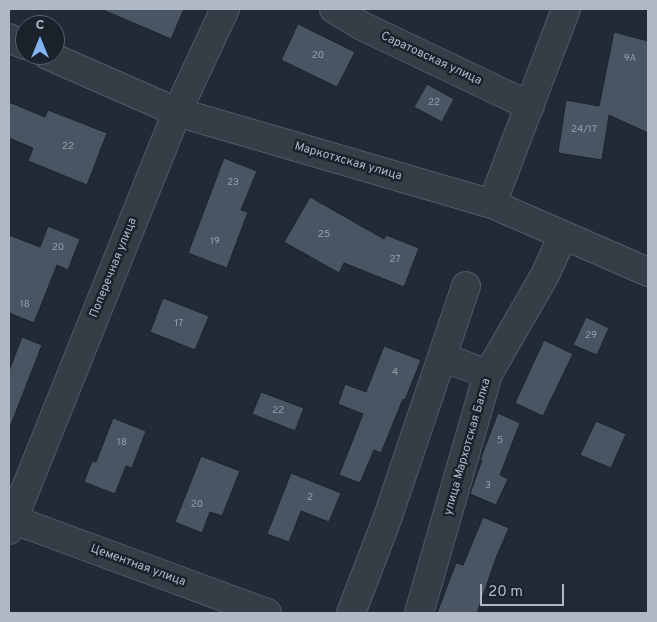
<!DOCTYPE html>
<meta charset="utf-8">
<style>
body{margin:0}
#map{position:relative;width:657px;height:622px;overflow:hidden;background:#212b37;font-family:Overpass,sans-serif}
canvas{display:block}
.frame{position:absolute;inset:0;border:10px solid #afb8c4;pointer-events:none}
.north{position:absolute;left:15px;top:15px;width:50px;height:50px;box-sizing:border-box;background:#1a222c;border:1px solid #565e69;border-radius:50%;rotate:0deg;font-size:14px;font-weight:700;line-height:20px;text-align:center;color:#afb8c4}
.north::after{content:'';display:block;margin:auto;width:18px;height:22px;background:#86b3f2;clip-path:polygon(50% 0,100% 100%,50% 72%,0 100%)}
.scale{position:absolute;left:480px;top:584px;width:84px;height:22px;box-sizing:border-box;border:2px solid #afb8c4;border-top:0;padding-left:6px;font-size:15px;line-height:18px;white-space:nowrap;color:#afb8c4;-webkit-text-stroke:4px #1a222c;paint-order:stroke}
</style>
<div id="map">
<canvas width="657" height="622"></canvas>
<div class="frame"></div>
<div class="north">С</div>
<div class="scale">20 m</div>
</div>
<script>
const ctx = document.querySelector('canvas').getContext('2d');
ctx.lineJoin = 'round';
function paint(path, color) { ctx.fillStyle = color; ctx.fill(path, 'evenodd'); }
const shape = rows => new Path2D(rows.map(r => 'M' + r).join(''));
function stroke(path, color, width, dash) { ctx.strokeStyle = color; ctx.lineWidth = width; ctx.lineCap = dash ? 'butt' : 'round'; ctx.setLineDash(dash || []); ctx.stroke(path); }
function label(font, color, halo, rows, align = 'center') {
  ctx.font = font + ' Overpass,sans-serif'; ctx.lineWidth = 5; ctx.setLineDash([]); ctx.textBaseline = 'middle'; ctx.strokeStyle = halo; ctx.fillStyle = color; for (const [text, x, y, turn = 0] of rows) {
    ctx.save(); ctx.translate(x, y); ctx.rotate((+turn || 0) * Math.PI / 180); ctx.textAlign = isNaN(turn) ? turn : align; if (halo) ctx.strokeText(text, 0, 0); ctx.fillText(text, 0, 0); ctx.restore();
  }
}
const building = shape([
 [101,9,184,9,171,39,101,9],
 [298,24,355,52,337,87,281,60,298,24],
 [614,32,648,41,648,133,609,115,602,160,558,153,566,100,599,106,614,32],
 [427,84,454,99,442,122,414,107,427,84],
 [9,102,45,117,48,110,107,133,87,185,28,161,33,148,9,138,9,102],
 [224,158,257,171,241,210,248,212,227,268,188,253,224,158],
 [310,197,384,239,386,235,419,248,404,287,344,263,339,273,284,242,310,197],
 [48,226,80,239,68,270,57,265,34,323,9,313,9,235,40,247,48,226],
 [163,298,209,316,195,350,150,332,163,298],
 [586,317,609,328,597,355,573,345,586,317],
 [22,337,42,345,10,427,9,426,9,371,22,337],
 [544,340,573,354,543,416,515,403,544,340],
 [384,346,421,360,405,400,403,399,381,453,374,450,360,483,339,475,363,414,338,404,345,384,366,392,384,346],
 [261,392,304,408,295,431,252,414,261,392],
 [498,413,520,423,500,475,508,479,496,505,470,494,482,460,480,460,498,413],
 [113,418,146,431,132,468,126,466,115,494,84,482,92,461,96,462,113,418],
 [596,421,626,434,611,468,580,455,596,421],
 [201,456,240,471,222,516,210,512,202,533,175,522,201,456],
 [291,473,341,493,329,522,301,511,289,542,267,534,291,473],
 [483,517,509,528,496,558,477,613,437,613,456,563,463,565,483,517]
]);
const street = shape([
 [334,9,362,26,530,106],
 [9,38,25,45],
 [47,55,177,112,492,204,648,272],
 [492,204,566,9],
 [442,357,488,374],
 [9,518,267,613],
 [9,530,177,112,225,9],
 [351,613,386,522,466,286],
 [419,613,488,374,545,275,563,235]
]);
const numberNames = [
 ["20",318,56],
 ["9А",630,59],
 ["22",434,103],
 ["24/17",584,130],
 ["22",68,147],
 ["23",233,183],
 ["25",324,235],
 ["19",215,242],
 ["20",58,248],
 ["27",395,260],
 ["18",25,305],
 ["17",179,324],
 ["29",591,336],
 ["4",395,373],
 ["22",278,411],
 ["5",500,441],
 ["18",122,443],
 ["3",488,486],
 ["2",310,498],
 ["20",197,505]
];
const streetNames = [
 ["Саратовская улица",431,59,25],
 ["Маркотхская улица",348,162,16],
 ["Поперечная улица",114,268,-68],
 ["улица Мархотская Балка",468,447,-74],
 ["Цементная улица",138,566,20]
];
paint(building, '#4a5563');
stroke(building, '#1c242e', 1);
stroke(street, '#525b65', 30);
stroke(street, '#353d47', 28);
label('10px', '#969fac', null, numberNames);
label('12px', '#afb8c4', '#1a222c', streetNames);
</script>
